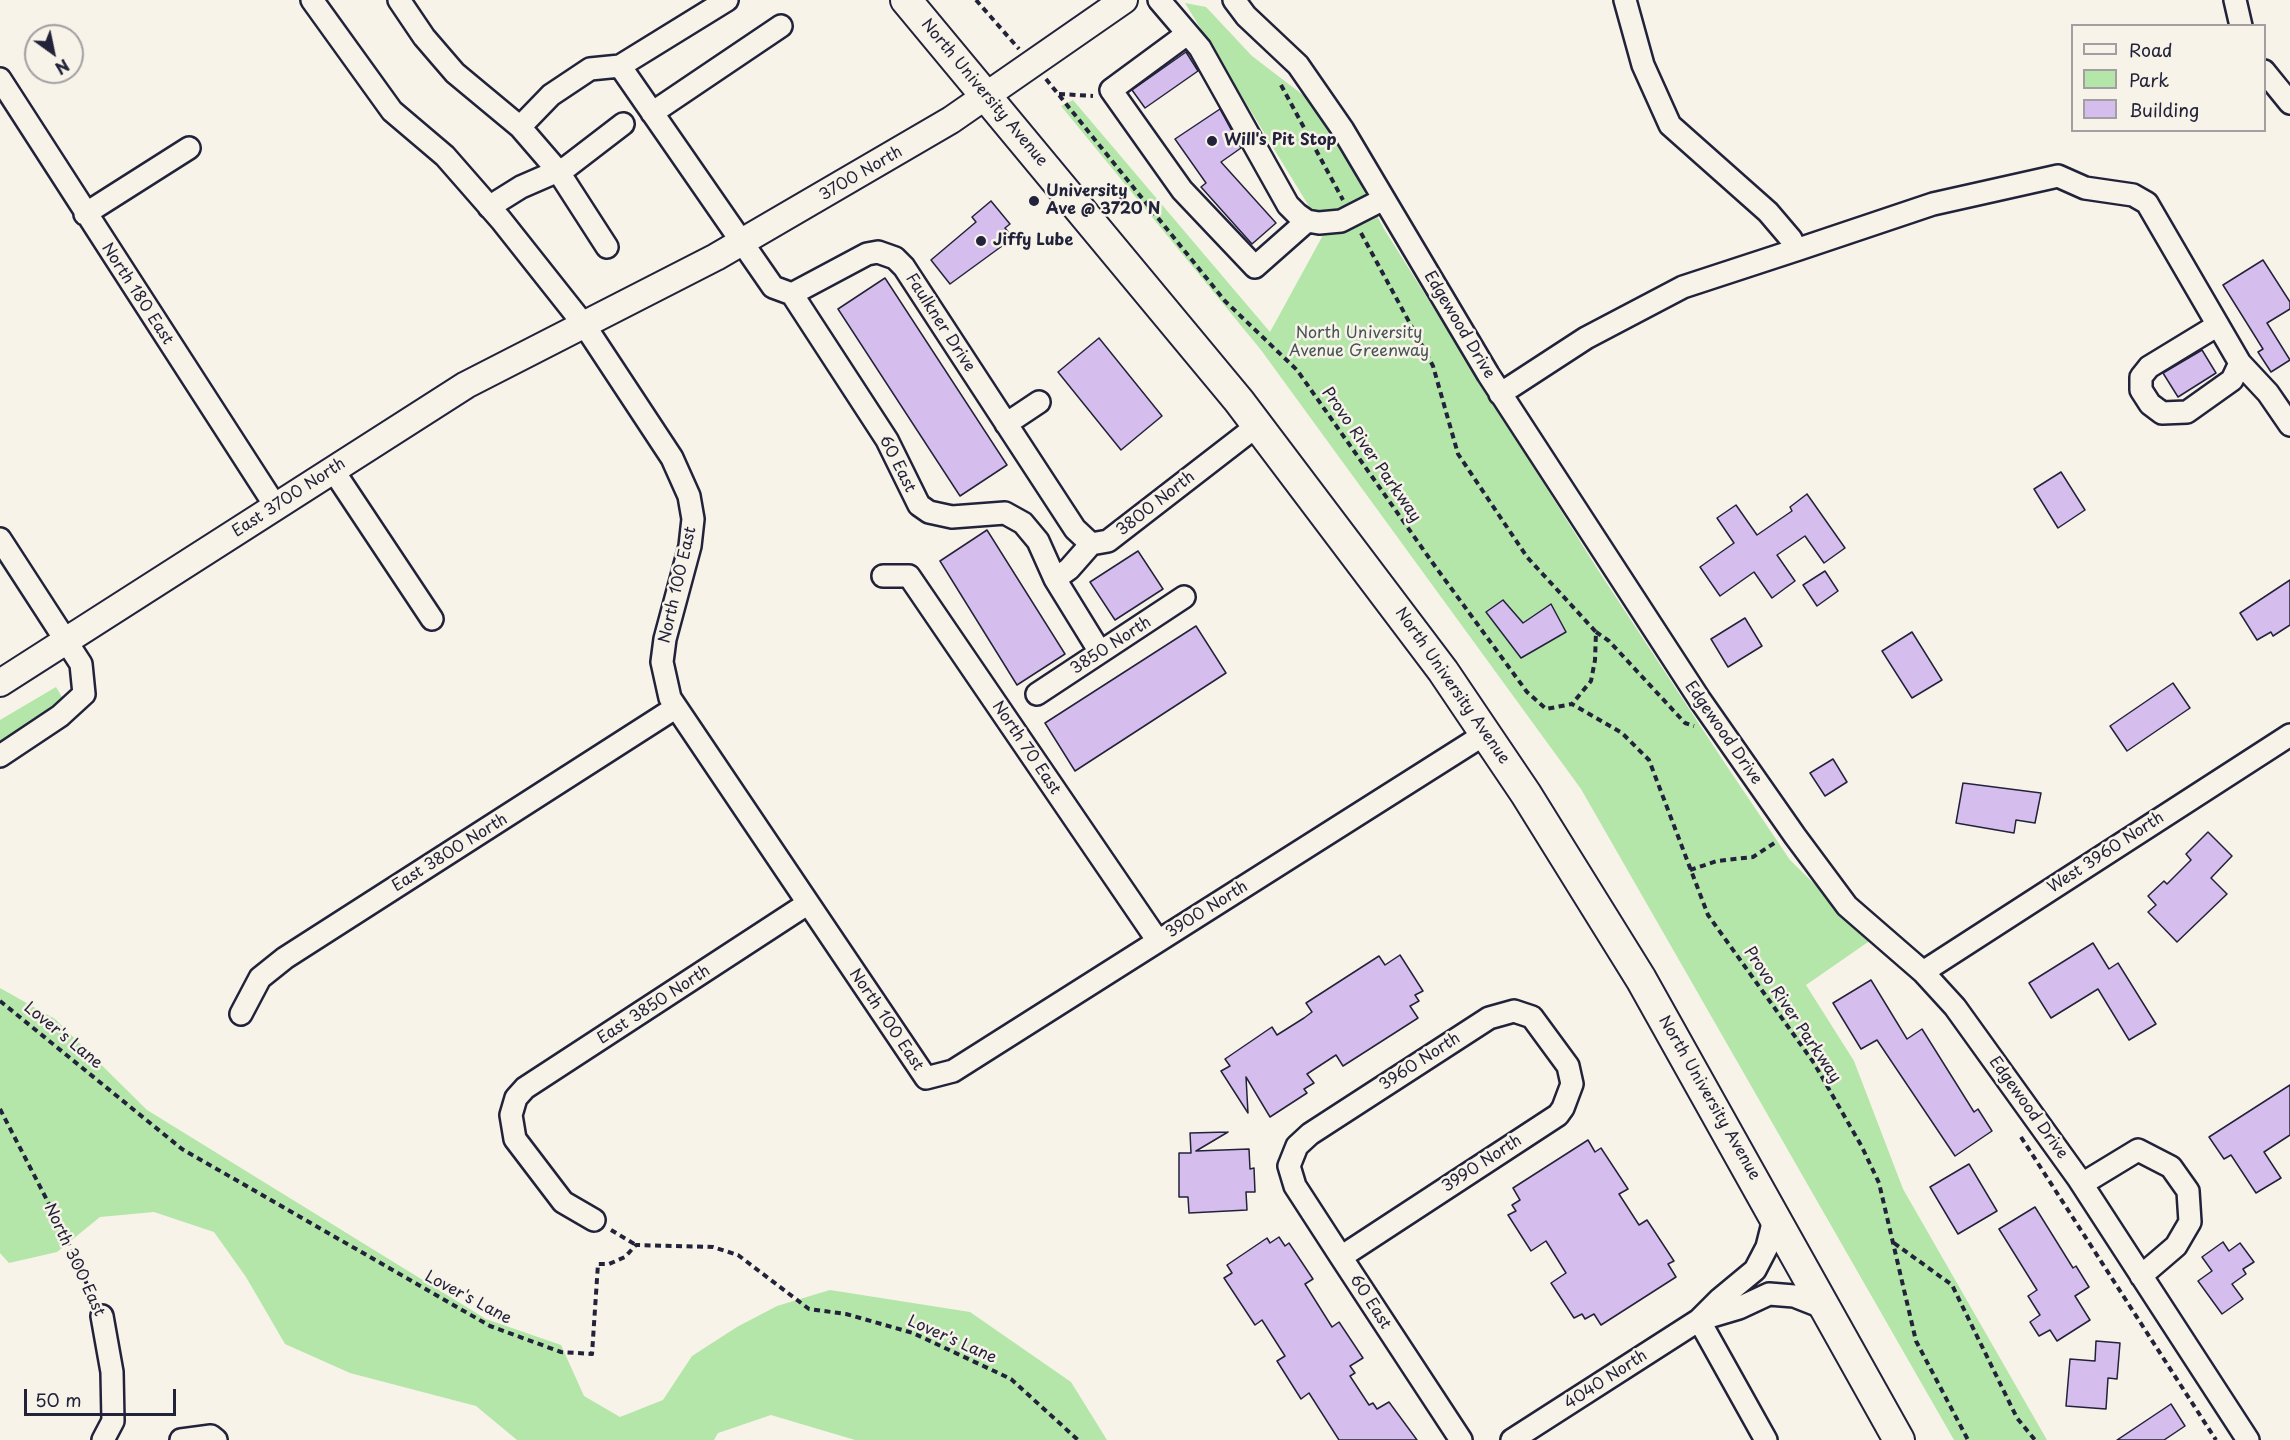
<!DOCTYPE html>
<style>
body{margin:0}
#map{position:relative;width:2290px;height:1440px;overflow:hidden;background:#f7f3e8;font-family:"Playpen Sans",sans-serif}
canvas{display:block}
.legend{position:absolute;left:2071px;top:24px;width:195px;height:108px;box-sizing:border-box;background:#f7f3e8;border:2px solid #a29fa3;margin:0;padding:8px 10px;list-style:none;font-size:18px;color:#22223b}
.legend li{display:flex;align-items:center;gap:12px;height:30px}
.legend b{width:30px;border:2px solid #a29fa3}
.north{position:absolute;left:24px;top:24px;width:60px;height:60px;box-sizing:border-box;background:#f7f3e8;border:2px solid #a29fa3;border-radius:50%;rotate:147deg;font-size:16px;font-weight:700;line-height:24px;text-align:center;color:#22223b}
.north::after{content:'';display:block;margin:auto;width:21px;height:27px;background:#22223b;clip-path:polygon(50% 0,100% 100%,50% 72%,0 100%)}
.scale{position:absolute;left:24px;top:1389px;width:152px;height:27px;box-sizing:border-box;border:3px solid #22223b;border-top:0;padding-left:8px;font-size:18px;line-height:21px;white-space:nowrap;color:#22223b;-webkit-text-stroke:4px #f7f3e8;paint-order:stroke}
</style>
<div id="map">
<canvas width="2290" height="1440"></canvas>
<ul class="legend">
<li><b style="height:8px;background:#f7f3e8"></b>Road</li>
<li><b style="height:16px;background:#b3e6a8"></b>Park</li>
<li><b style="height:16px;background:#d5beed"></b>Building</li>
</ul>
<div class="north">N</div>
<div class="scale">50 m</div>
</div>
<script>
const ctx = document.querySelector('canvas').getContext('2d');
ctx.lineJoin = 'round';
function paint(path, color) { ctx.fillStyle = color; ctx.fill(path, 'evenodd'); }
const shape = rows => new Path2D(rows.map(r => 'M' + r).join(''));
function stroke(path, color, width, dash) { ctx.strokeStyle = color; ctx.lineWidth = width; ctx.lineCap = dash ? 'butt' : 'round'; ctx.setLineDash(dash || []); ctx.stroke(path); }
function label(font, color, halo, rows, align = 'center') {
  ctx.font = font + ' "Playpen Sans",sans-serif'; ctx.lineWidth = 5; ctx.setLineDash([]); ctx.textBaseline = 'middle'; ctx.strokeStyle = halo; ctx.fillStyle = color; for (const [text, x, y, turn = 0] of rows) {
    ctx.save(); ctx.translate(x, y); ctx.rotate((+turn || 0) * Math.PI / 180); ctx.textAlign = isNaN(turn) ? turn : align; if (halo) ctx.strokeText(text, 0, 0); ctx.fillText(text, 0, 0); ctx.restore();
  }
}
const green = shape([
 [1185,3,1206,7,1252,56,1320,108,1384,229,1598,570,1724,762,1790,860,1871,940,1806,985,1854,1061,1903,1189,2047,1440,1954,1440,1581,789,1261,350,1061,106,1073,100,1270,332,1322,237,1310,208],
 [56,687,65,702,0,743,0,720],
 [0,988,55,1019,147,1110,486,1319,561,1345,584,1396,620,1417,663,1400,692,1356,737,1327,777,1306,830,1290,970,1312,1071,1382,1107,1440,855,1440,771,1415,718,1433,714,1440,517,1440,476,1406,350,1373,285,1344,246,1277,214,1232,154,1212,100,1217,57,1252,9,1263,0,1253]
]);
const building = shape([
 [1186,52,1198,71,1145,108,1132,90,1186,52],
 [1220,109,1241,148,1221,162,1276,223,1252,244,1201,187,1206,183,1175,139,1220,109],
 [991,201,1010,224,1005,228,1013,238,950,284,931,260,976,222,972,217,991,201],
 [2263,260,2290,302,2290,309,2267,323,2290,360,2271,372,2258,352,2263,349,2223,285,2263,260],
 [885,278,1007,465,960,496,838,309,885,278],
 [1099,338,1162,416,1121,450,1058,372,1099,338],
 [2202,350,2216,373,2178,397,2163,373,2202,350],
 [2061,472,2085,510,2058,528,2034,489,2061,472],
 [1807,494,1845,548,1824,563,1805,536,1777,555,1795,581,1772,598,1754,572,1720,596,1700,567,1734,543,1717,518,1736,505,1757,535,1792,511,1790,507,1807,494],
 [987,530,1065,654,1017,685,940,561,987,530],
 [1138,551,1163,589,1115,620,1090,582,1138,551],
 [1825,571,1838,591,1817,606,1803,585,1825,571],
 [2290,580,2290,625,2273,636,2271,632,2257,640,2240,613,2290,580],
 [1503,600,1523,623,1551,604,1566,632,1521,658,1486,612,1503,600],
 [1745,618,1762,646,1728,667,1711,639,1745,618],
 [1196,626,1226,673,1075,771,1045,723,1196,626],
 [1912,632,1942,680,1912,698,1882,651,1912,632],
 [2173,683,2190,708,2127,751,2110,726,2173,683],
 [1833,759,1847,782,1825,796,1810,773,1833,759],
 [1963,783,2041,793,2035,823,2016,820,2014,833,1956,823,1963,783],
 [2208,832,2232,856,2211,878,2227,894,2177,942,2148,912,2156,905,2148,896,2164,881,2167,884,2191,860,2186,854,2208,832],
 [2093,943,2109,969,2118,963,2156,1024,2129,1040,2098,989,2051,1018,2029,983,2093,943],
 [1400,955,1423,991,1415,995,1419,1001,1410,1006,1418,1018,1343,1066,1336,1055,1307,1074,1314,1083,1304,1089,1307,1093,1270,1117,1246,1077,1248,1113,1221,1071,1230,1066,1225,1059,1272,1027,1277,1035,1304,1018,1312,1012,1306,1003,1379,956,1385,965,1400,955],
 [1871,980,1907,1039,1922,1029,1974,1112,1978,1109,1992,1131,1955,1156,1877,1040,1861,1049,1833,1003,1871,980],
 [2290,1085,2290,1135,2264,1152,2281,1178,2256,1193,2231,1155,2224,1159,2209,1137,2290,1085],
 [1228,1132,1196,1151,1249,1149,1250,1169,1254,1168,1255,1192,1246,1192,1247,1210,1189,1213,1188,1197,1179,1197,1179,1153,1191,1153,1190,1133,1228,1132],
 [1588,1140,1595,1152,1601,1148,1628,1189,1619,1194,1639,1225,1647,1220,1674,1261,1668,1264,1676,1277,1601,1325,1594,1314,1585,1319,1582,1314,1574,1318,1551,1283,1566,1273,1546,1241,1531,1251,1508,1215,1516,1211,1512,1205,1520,1200,1513,1188,1588,1140],
 [1969,1164,1997,1211,1958,1234,1930,1187,1969,1164],
 [2035,1207,2073,1268,2076,1266,2089,1287,2075,1296,2090,1320,2057,1341,2050,1330,2039,1336,2030,1322,2040,1315,2028,1296,2037,1290,1999,1229,2035,1207],
 [1279,1237,1285,1246,1289,1243,1313,1279,1305,1284,1332,1327,1339,1322,1363,1358,1350,1366,1355,1373,1350,1376,1369,1405,1373,1403,1377,1409,1389,1402,1417,1440,1339,1440,1309,1393,1301,1399,1277,1361,1285,1356,1262,1320,1255,1325,1224,1278,1232,1273,1227,1265,1267,1238,1270,1243,1279,1237],
 [2223,1242,2229,1251,2240,1243,2254,1262,2243,1269,2246,1274,2232,1284,2243,1299,2222,1314,2198,1281,2212,1271,2202,1257,2223,1242],
 [2096,1341,2120,1343,2117,1379,2108,1378,2106,1409,2066,1406,2070,1359,2095,1361,2096,1341],
 [2171,1404,2185,1426,2164,1440,2117,1440,2171,1404]
]);
const path = shape([
 [976,0,1019,49],
 [1046,79,1225,301,1297,370,1432,562,1527,692,1546,709,1572,704,1622,733,1649,760,1708,915,1814,1063,1862,1147,1879,1183,1916,1341,1968,1440],
 [1281,85,1343,200],
 [1059,94,1093,96],
 [1361,233,1433,366,1458,454,1527,557,1596,632,1595,660,1591,681,1572,704],
 [1596,632,1609,641,1685,723,1694,726],
 [1690,870,1717,861,1753,857,1776,842],
 [0,1001,182,1149,490,1326,561,1352,592,1354,598,1264,609,1264,625,1257,636,1245,713,1247,738,1255,809,1309,846,1314,913,1333,1011,1379,1078,1440],
 [0,1109,64,1233,94,1300],
 [2021,1137,2216,1440],
 [611,1230,636,1245],
 [1894,1243,1952,1285,2017,1418,2035,1440]
]);
const minor = shape([
 [312,0,392,111,445,156,501,220,585,326,672,458,689,496,693,519,690,546,665,639,662,662,670,698,926,1078,953,1071,1485,734],
 [399,0,424,37,455,73,520,127,551,95,590,69,620,66],
 [727,0,620,66,773,287,792,294,867,254,878,252,895,258,904,267,1075,529,1091,544],
 [1159,0,1200,48,1288,205,1297,214,1307,221,1319,223,1341,221,1384,199],
 [1234,0,1246,16,1298,65,1343,130,1488,374,1700,700,1795,836,1847,906,1923,972,1955,1007,2078,1178,2248,1440],
 [2235,0,2241,26],
 [1187,34,1111,90,1182,190,1255,267,1307,221],
 [2264,71,2290,103],
 [0,79,276,507],
 [652,113,781,26],
 [520,127,558,171,607,247],
 [489,207,521,187,567,167,623,124],
 [85,214,189,148],
 [1796,250,1933,204,2058,176,2085,188,2133,195,2147,203,2240,363,2232,380,2187,412,2162,413,2150,404,2141,390,2141,377,2149,367,2218,325],
 [792,294,887,440,919,505,929,512,952,517,1005,513,1023,523,1038,541,1055,579,1100,652],
 [2240,363,2268,393,2290,425],
 [1500,394,1586,338,1683,287,1796,250,1791,239,1768,212,1670,125,1643,65,1625,0],
 [1006,424,1039,402],
 [333,470,432,619],
 [0,539,81,664,84,694,60,716,0,756],
 [883,576,909,576,1158,941],
 [1055,579,1069,569,1091,544,1108,541,1258,425],
 [1037,694,1184,597],
 [1923,972,2290,735],
 [241,1014,260,978,285,958,675,708],
 [2082,1184,2138,1150,2171,1167,2188,1191,2190,1222,2176,1246,2141,1276],
 [594,1220,563,1202,515,1139,511,1115,516,1098,525,1088,807,904],
 [1341,1257,1558,1115,1563,1108,1572,1084,1568,1066,1532,1017,1514,1011,1489,1018,1310,1134,1297,1146,1289,1166,1295,1186,1341,1257,1461,1440],
 [102,1316,112,1372,113,1421,103,1440],
 [1702,1319,1739,1308,1769,1294,1794,1296,1827,1309],
 [1699,1320,1766,1440],
 [181,1440,211,1436,216,1440],
 [1512,1440,1699,1320,1720,1299,1755,1270,1767,1247,1775,1215]
]);
const major = shape([
 [0,683,466,385,716,257,951,120,1124,0]
]);
const highway = shape([
 [906,0,1239,401,1443,671,1526,794,1641,979,1899,1440]
]);
const markers = [
 [1212,141,6,"#22223b"],
 [1034,201,6,"#22223b"],
 [981,241,6,"#22223b"]
];
const streetNames = [
 ["North University Avenue",984,93,50],
 ["3700 North",861,174,-30],
 ["North 180 East",137,294,57],
 ["Faulkner Drive",940,323,57],
 ["Edgewood Drive",1459,325,59],
 ["Provo River Parkway",1371,455,55],
 ["60 East",897,464,63],
 ["East 3700 North",289,498,-33],
 ["3800 North",1156,504,-38],
 ["North 100 East",678,585,-77],
 ["3850 North",1111,646,-33],
 ["North University Avenue",1452,686,55],
 ["Edgewood Drive",1723,733,55],
 ["North 70 East",1026,748,56],
 ["East 3800 North",450,853,-32],
 ["West 3960 North",2106,853,-33],
 ["3900 North",1207,910,-32],
 ["East 3850 North",654,1005,-33],
 ["Provo River Parkway",1792,1015,56],
 ["North 100 East",886,1020,56],
 ["Lover's Lane",63,1036,39],
 ["3960 North",1420,1062,-33],
 ["North University Avenue",1709,1098,60],
 ["Edgewood Drive",2028,1108,54],
 ["3990 North",1482,1164,-33],
 ["North 300 East",74,1260,65],
 ["Lover's Lane",468,1298,28],
 ["60 East",1370,1302,57],
 ["Lover's Lane",952,1340,24],
 ["4040 North",1606,1380,-33]
];
const poiNames = [
 ["Will's Pit Stop",1224,141],
 ["University",1046,192],
 ["Ave @ 3720 N",1046,210],
 ["Jiffy Lube",993,241]
];
const parkNames = [
 ["North University",1359,334],
 ["Avenue Greenway",1359,352]
];
paint(green, '#b3e6a8');
paint(building, '#d5beed');
stroke(building, '#22223b', 1.5);
stroke(minor, '#22223b', 26);
stroke(major, '#22223b', 30);
stroke(highway, '#22223b', 34);
stroke(path, '#22223b', 4, [6, 4.5]);
stroke(minor, '#f7f3e8', 21);
stroke(major, '#f7f3e8', 26);
stroke(highway, '#f7f3e8', 30);
for (const [x, y, r, color] of markers) { const dot = new Path2D(); dot.arc(x, y, r, 0, 2 * Math.PI); ctx.fillStyle = color; ctx.fill(dot); stroke(dot, '#f7f3e8', 2); }
label('16px', '#22223b', '#f7f3e8', streetNames);
label('bold 16px', '#22223b', '#f7f3e8', poiNames, 'left');
label('16px', '#465356', '#f7f3e8', parkNames);
</script>
